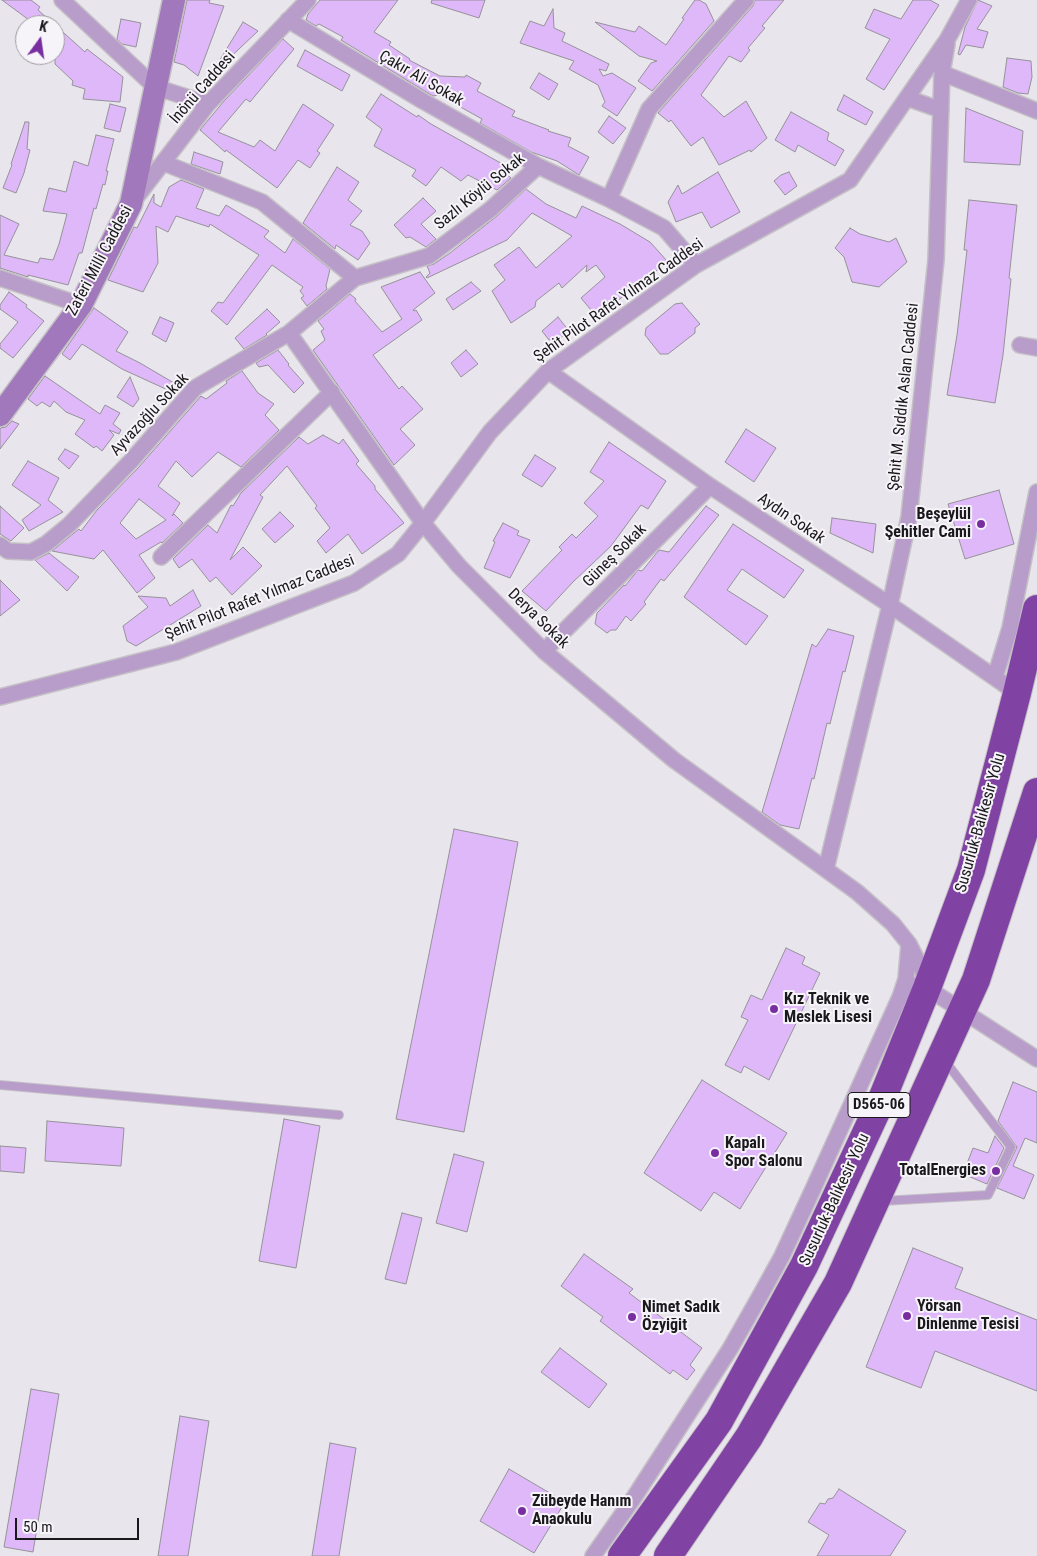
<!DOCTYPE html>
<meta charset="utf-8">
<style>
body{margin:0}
#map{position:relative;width:1037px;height:1556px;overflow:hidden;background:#e9e5ec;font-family:"Roboto Condensed",sans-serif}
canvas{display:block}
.north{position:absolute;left:15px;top:15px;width:50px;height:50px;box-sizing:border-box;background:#f6f3f9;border:1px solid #9e9ba0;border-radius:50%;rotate:14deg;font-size:14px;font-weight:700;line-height:20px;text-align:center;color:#1a181b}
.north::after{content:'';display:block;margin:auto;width:18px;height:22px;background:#782ea0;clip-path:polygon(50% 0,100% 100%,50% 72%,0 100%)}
.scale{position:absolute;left:15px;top:1518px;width:124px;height:22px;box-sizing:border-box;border:2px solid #1a181b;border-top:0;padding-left:6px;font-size:15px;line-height:18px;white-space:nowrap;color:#1a181b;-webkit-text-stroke:4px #f6f3f9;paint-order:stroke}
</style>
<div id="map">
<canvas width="1037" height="1556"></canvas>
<div class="north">K</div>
<div class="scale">50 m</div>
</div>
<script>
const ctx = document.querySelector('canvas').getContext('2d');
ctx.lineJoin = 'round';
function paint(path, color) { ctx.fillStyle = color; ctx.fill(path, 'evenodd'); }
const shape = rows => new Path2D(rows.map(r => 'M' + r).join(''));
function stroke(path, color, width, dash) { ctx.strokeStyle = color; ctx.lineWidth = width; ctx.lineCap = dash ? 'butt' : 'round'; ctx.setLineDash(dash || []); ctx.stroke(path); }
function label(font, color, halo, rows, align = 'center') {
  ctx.font = font + ' "Roboto Condensed",sans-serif'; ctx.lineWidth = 4; ctx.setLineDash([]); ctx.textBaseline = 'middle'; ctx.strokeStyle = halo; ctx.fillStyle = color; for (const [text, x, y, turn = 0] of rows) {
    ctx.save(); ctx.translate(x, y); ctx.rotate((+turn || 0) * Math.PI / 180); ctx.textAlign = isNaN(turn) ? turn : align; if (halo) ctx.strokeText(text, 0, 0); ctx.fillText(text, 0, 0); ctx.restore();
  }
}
const building = shape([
 [2,0,31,0,40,7,38,10,55,25,47,25,29,20,2,0],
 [187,0,210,0,209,3,224,6,198,76,184,65,174,62,187,0],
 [320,0,398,0,374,32,391,42,389,45,410,59,409,60,440,76,465,77,466,75,481,83,477,91,515,111,512,116,549,130,548,131,571,138,568,146,589,157,579,175,557,161,531,152,480,123,482,119,439,95,433,96,428,93,341,40,343,37,319,24,316,26,306,20,308,14,320,0],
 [432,0,485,0,479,18,431,3,432,0],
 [695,0,699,0,706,4,714,21,652,91,638,81,651,63,657,61,639,56,595,22,635,32,639,26,666,45,684,19,682,18,695,0],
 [755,0,784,0,762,26,765,28,748,48,750,50,741,62,729,56,701,95,724,117,746,101,767,138,751,152,750,150,719,165,703,137,691,146,671,120,669,122,658,113,753,6,755,0],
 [913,0,930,0,939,5,884,90,866,79,890,39,865,28,874,9,901,19,913,0],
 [978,0,992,6,977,29,988,32,983,48,966,45,960,55,958,54,965,27,978,0],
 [553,9,554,28,565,33,562,41,609,64,606,71,599,69,603,76,612,73,636,88,617,116,602,106,605,102,598,85,569,69,574,61,520,43,530,21,544,26,553,9],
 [121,19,141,23,136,47,122,44,117,39,121,19],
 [243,22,258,31,221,66,218,63,243,22],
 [55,25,85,52,87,49,123,77,120,102,83,99,85,89,72,85,73,81,55,64,55,25],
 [283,39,294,49,250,102,246,99,218,132,254,147,260,140,275,151,303,104,334,125,317,151,320,153,310,168,298,160,277,188,226,150,225,152,200,130,224,101,283,39],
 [305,50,350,75,342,91,297,66,305,50],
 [1007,58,1031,61,1032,77,1028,94,1018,93,1003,87,1007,58],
 [539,73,558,84,549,100,530,88,539,73],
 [381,94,417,117,418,115,431,124,506,166,503,171,511,178,497,190,468,175,461,181,441,167,426,186,412,176,416,170,374,146,382,129,366,117,381,94],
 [844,95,873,112,866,125,837,110,844,95],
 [110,104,126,108,120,132,104,128,110,104],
 [966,108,1023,131,1020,165,964,162,966,108],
 [791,112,829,133,827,140,844,150,835,166,798,145,795,152,775,140,791,112],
 [609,116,626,128,613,144,598,132,609,116],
 [25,122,29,122,27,149,30,150,24,173,16,193,3,188,12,165,11,164,25,122],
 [96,135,114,139,106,171,108,171,105,185,103,184,96,209,94,208,82,253,79,253,68,285,28,275,28,277,0,268,0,215,19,224,4,255,38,263,40,258,53,260,59,244,67,214,43,211,49,188,66,192,74,161,88,166,96,135],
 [194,152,223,162,220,174,191,164,194,152],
 [337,167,359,182,348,200,362,211,350,225,362,231,370,243,358,260,336,245,335,249,303,223,337,167],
 [718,172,740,212,711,228,702,212,676,222,668,202,678,185,682,194,718,172],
 [789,172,797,186,785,195,774,181,781,175,789,172],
 [181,180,204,189,196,208,219,216,226,205,269,231,264,237,285,253,293,239,330,269,326,286,327,289,307,306,301,298,304,296,300,291,303,287,272,265,227,325,211,311,218,302,223,303,259,255,210,224,209,227,176,216,168,232,156,226,158,263,143,292,108,280,134,227,137,228,154,194,154,203,161,207,169,187,181,180],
 [526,189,546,204,576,218,582,206,620,224,650,242,668,262,604,311,595,315,581,298,605,277,596,265,586,272,587,265,562,288,559,283,536,301,535,307,511,323,492,291,505,280,494,265,519,247,536,268,572,236,532,213,507,240,427,278,426,277,430,273,427,266,434,264,450,253,497,216,526,189],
 [423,198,436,211,421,224,436,239,426,247,410,237,406,238,394,225,423,198],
 [969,200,1017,205,1009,278,1011,279,1003,355,995,403,947,395,957,335,967,250,964,250,969,200],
 [850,228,860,234,889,242,896,238,907,262,879,287,852,282,844,257,835,248,850,228],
 [420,272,435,293,413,310,414,311,416,310,422,320,373,355,399,389,402,386,423,409,400,429,415,445,394,465,313,350,325,340,321,331,324,329,318,321,350,294,356,299,355,301,382,332,402,319,381,287,420,272],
 [471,282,481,291,453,310,446,299,471,282],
 [9,292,27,305,26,307,44,321,13,358,0,348,0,344,18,322,0,309,0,305,9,292],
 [682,303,700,324,695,328,695,333,668,354,660,354,645,335,646,328,675,304,682,303],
 [94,308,128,332,116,351,140,363,174,383,170,391,122,369,82,344,70,360,62,354,94,308],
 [267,309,280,322,266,334,267,335,244,349,235,338,267,309],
 [160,317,174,323,166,342,152,334,160,317],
 [558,317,569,331,556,342,553,339,549,340,542,331,558,317],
 [278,350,289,364,288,365,304,383,294,393,268,365,259,367,256,363,278,350],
 [466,350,478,364,461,377,451,363,466,350],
 [242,371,258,393,274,404,265,415,279,430,241,467,218,452,192,477,176,461,158,486,180,503,172,516,174,514,183,523,162,543,161,542,139,555,155,578,137,593,103,550,94,559,52,551,79,529,81,531,97,510,138,468,201,396,206,399,227,383,226,381,242,371],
 [139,499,166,520,136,539,120,523,139,499],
 [45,376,100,414,105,405,120,413,113,424,121,430,119,434,109,430,114,435,102,451,96,446,94,448,75,434,85,420,66,412,54,401,50,407,42,402,37,406,28,399,45,376],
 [130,377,139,399,133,407,117,397,130,377],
 [12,421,19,424,0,449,0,428,6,427,12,421],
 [746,429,776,448,754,482,725,462,746,429],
 [323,435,339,444,343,439,359,461,356,464,375,486,375,489,404,523,362,554,348,534,326,553,317,541,330,528,315,508,317,506,287,466,260,495,263,497,230,560,243,547,262,566,232,595,216,577,210,582,192,559,179,568,173,559,208,525,217,533,231,505,233,506,241,493,299,437,308,444,323,435],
 [609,442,666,481,648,509,641,505,611,546,573,582,546,611,522,591,562,550,559,547,572,534,576,538,598,516,584,503,604,481,590,472,609,442],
 [65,449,79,456,69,469,58,459,65,449],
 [535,455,556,468,542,487,522,475,535,455],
 [28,461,59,478,48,500,63,512,29,531,22,520,41,505,12,485,28,461],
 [999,490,1014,544,965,559,948,504,999,490],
 [0,506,24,528,11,541,0,534,0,506],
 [706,506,719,515,664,581,661,579,644,602,646,604,631,621,626,616,616,630,611,630,607,633,595,624,597,613,624,585,625,586,638,570,642,571,659,550,669,552,706,506],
 [280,512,294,526,275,543,262,529,280,512],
 [832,518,876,524,873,553,830,533,832,518],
 [503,523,519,531,517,535,530,540,510,578,484,568,495,542,493,541,503,523],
 [733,524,804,570,784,598,742,569,727,590,768,616,746,645,684,597,733,524],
 [49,553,79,577,67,591,35,560,49,553],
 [0,580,20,600,0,616,0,580],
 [193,590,201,606,136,646,127,641,123,626,148,607,138,596,166,598,170,606,193,590],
 [828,629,854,636,845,672,843,671,830,724,827,723,814,779,812,778,799,829,780,825,762,812,812,644,816,647,828,629],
 [454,829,518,842,464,1132,396,1119,454,829],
 [786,948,805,957,802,964,820,973,769,1080,744,1066,741,1073,725,1065,748,1020,741,1017,751,995,762,1000,786,948],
 [702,1080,787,1133,740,1209,714,1192,701,1211,644,1173,702,1080],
 [1013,1082,1037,1092,1037,1143,1025,1138,1013,1166,1034,1175,1024,1199,997,1188,1017,1147,998,1121,1013,1082],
 [284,1119,320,1126,296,1268,259,1261,284,1119],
 [47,1121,124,1128,121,1166,45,1161,47,1121],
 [995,1136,1004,1148,987,1184,963,1174,973,1148,988,1153,995,1136],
 [0,1146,26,1148,24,1173,0,1171,0,1146],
 [454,1154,484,1162,467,1232,436,1223,454,1154],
 [402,1213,422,1218,406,1284,385,1279,402,1213],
 [913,1248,963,1268,955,1288,1037,1320,1037,1391,935,1351,921,1388,866,1367,913,1248],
 [584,1254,633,1289,629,1293,702,1348,690,1365,695,1370,687,1380,673,1370,670,1374,600,1321,603,1317,561,1286,584,1254],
 [560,1348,607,1384,589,1408,541,1372,560,1348],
 [31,1389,59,1394,33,1552,4,1547,31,1389],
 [180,1416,209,1421,188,1556,158,1556,180,1416],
 [330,1443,356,1448,339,1556,312,1556,330,1443],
 [509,1469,565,1502,534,1553,480,1521,509,1469],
 [839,1489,906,1531,890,1556,817,1556,829,1535,808,1522,820,1503,825,1504,828,1499,833,1498,839,1489]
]);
const lane = shape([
 [0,1085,339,1115],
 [882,1201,988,1195,1011,1147,945,1061]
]);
const street = shape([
 [62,0,155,87,208,104],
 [288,20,423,101,538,166],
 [942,73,1037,111],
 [907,98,941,110],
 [164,163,262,202,355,278,429,256,491,209,538,166,609,199,649,109,746,0],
 [135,199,208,104,308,0],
 [609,199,664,228,696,265],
 [0,278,81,305],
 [289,333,423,523,459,566,544,651,674,760,857,892,893,924,909,944,925,976,926,986],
 [1020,345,1037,348],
 [548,371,710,486,890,605,1017,693],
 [0,545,8,551,31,552,46,544,69,525,131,461,195,388,289,333,355,278],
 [161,557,332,392],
 [544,651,710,486],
 [995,677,1010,628,1037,492],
 [0,697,176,652,354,583,398,554,423,523,490,432,548,371,696,265,850,180,947,40,969,0],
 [826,869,890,605,909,517,936,260,942,73,947,44],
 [900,997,906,979,909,944],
 [593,1556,635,1496,730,1349,760,1296,782,1256,814,1187,900,997,913,985,927,988,1037,1059]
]);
const secondary = shape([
 [0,415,81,305,131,204,174,0]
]);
const highway = shape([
 [622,1556,719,1421,804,1266,882,1099,927,988,971,870,1017,693,1037,609],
 [668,1556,749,1437,838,1283,976,980,1037,792]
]);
const markers = [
 [981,524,5,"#782ea0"],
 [774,1009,5,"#782ea0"],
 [715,1153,5,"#782ea0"],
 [996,1171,5,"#782ea0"],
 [907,1316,5,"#782ea0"],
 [632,1317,5,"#782ea0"],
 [522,1511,5,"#782ea0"]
];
const shields = [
 [879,1105,62]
];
const shieldNames = [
 ["D565-06",879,1105]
];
const streetNames = [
 ["Çakır Ali Sokak",421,79,30],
 ["İnönü Caddesi",203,88,-49],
 ["Sazlı Köylü Sokak",480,192,-39],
 ["Zaferi Milli Caddesi",100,261,-62],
 ["Şehit Pilot Rafet Yılmaz Caddesi",619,301,-35],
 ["Şehit M. Sıddık Aslan Caddesi",904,397,-84],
 ["Ayvazoğlu Sokak",150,415,-47],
 ["Aydın Sokak",791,519,34],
 ["Güneş Sokak",615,556,-45],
 ["Şehit Pilot Rafet Yılmaz Caddesi",260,598,-22],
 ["Derya Sokak",538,619,44],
 ["Susurluk-Balıkesir Yolu",981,823,-74],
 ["Susurluk-Balıkesir Yolu",835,1200,-65]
];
const poiNames = [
 ["Beşeylül",971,515,"right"],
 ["Şehitler Cami",971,533,"right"],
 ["Kız Teknik ve",784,1000],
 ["Meslek Lisesi",784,1018],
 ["Kapalı",725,1144],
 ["Spor Salonu",725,1162],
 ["TotalEnergies",986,1171,"right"],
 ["Yörsan",917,1307],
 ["Dinlenme Tesisi",917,1325],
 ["Nimet Sadık",642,1308],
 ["Özyiğit",642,1326],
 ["Zübeyde Hanım",532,1502],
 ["Anaokulu",532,1520]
];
paint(building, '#deb8f9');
stroke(building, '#959298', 1);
stroke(lane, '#c4c0c6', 10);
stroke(street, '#c4c0c6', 18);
stroke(secondary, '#c4c0c6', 25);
stroke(highway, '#c4c0c6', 30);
stroke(lane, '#b89dcb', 8);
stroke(street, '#b89dcb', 15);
stroke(secondary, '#a078bb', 22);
stroke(highway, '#8043a4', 28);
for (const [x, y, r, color] of markers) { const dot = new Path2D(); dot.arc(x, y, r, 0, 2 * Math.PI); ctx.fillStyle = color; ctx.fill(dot); stroke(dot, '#f6f3f9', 2); }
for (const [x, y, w] of shields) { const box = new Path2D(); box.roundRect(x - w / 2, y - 12.5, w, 25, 4); ctx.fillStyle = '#f6f3f9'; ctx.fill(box); stroke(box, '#1a181b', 1); }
label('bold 15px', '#1a181b', null, shieldNames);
label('16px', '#1a181b', '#f6f3f9', streetNames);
label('bold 16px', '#1a181b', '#f6f3f9', poiNames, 'left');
</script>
